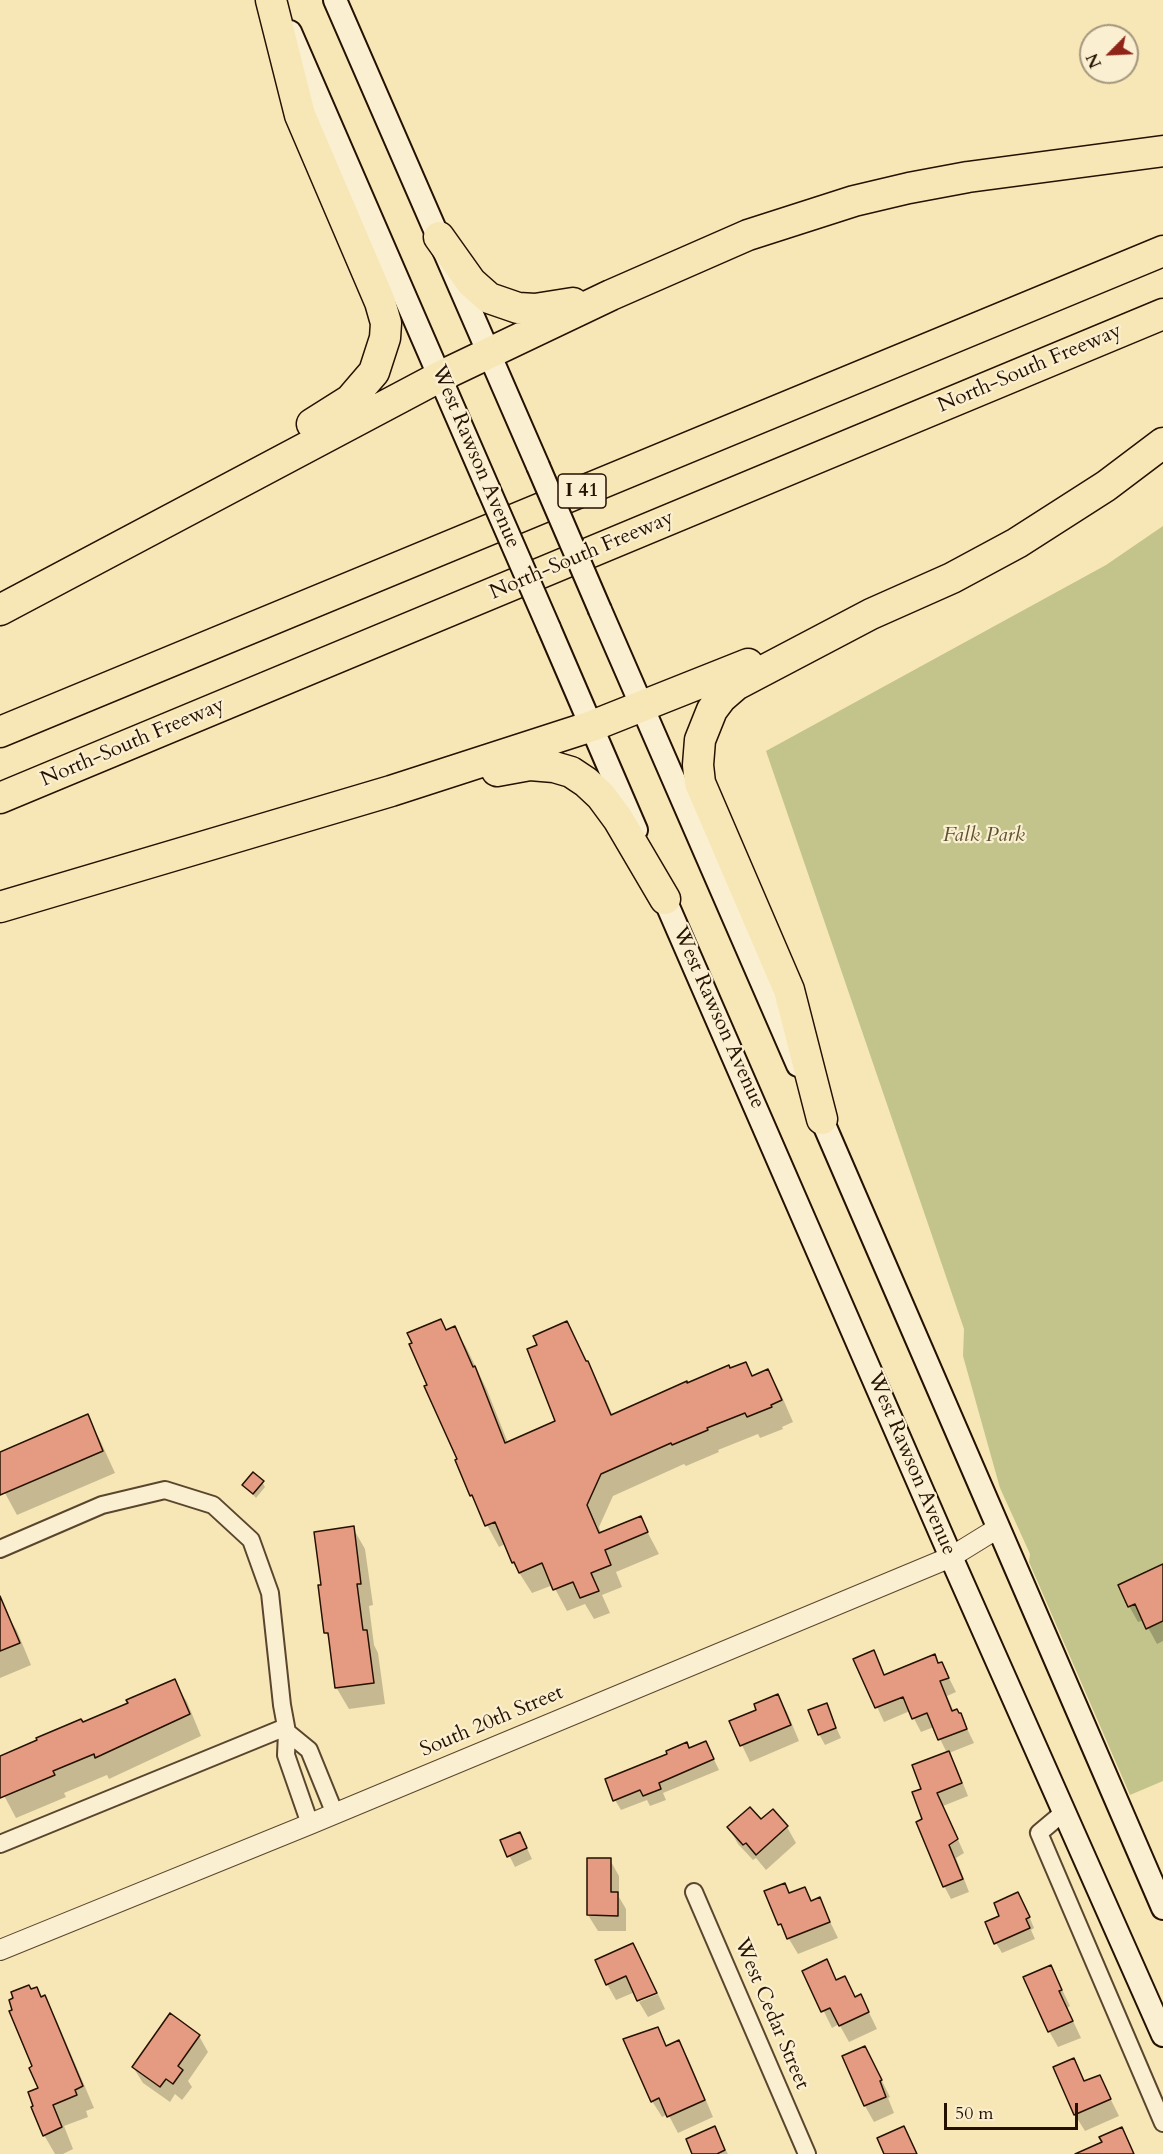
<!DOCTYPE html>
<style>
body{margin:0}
#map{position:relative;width:1163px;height:2154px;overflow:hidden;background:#f8e7b6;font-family:Cardo,serif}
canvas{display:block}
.north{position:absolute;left:1079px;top:24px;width:60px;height:60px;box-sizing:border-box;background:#faefd0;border:2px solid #a5967d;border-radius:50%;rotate:246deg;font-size:16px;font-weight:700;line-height:24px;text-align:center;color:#251100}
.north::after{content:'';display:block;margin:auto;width:21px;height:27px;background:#8f2418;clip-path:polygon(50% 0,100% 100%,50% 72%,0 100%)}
.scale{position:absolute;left:944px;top:2103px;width:134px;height:27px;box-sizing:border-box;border:3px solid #251100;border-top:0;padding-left:8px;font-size:18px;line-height:21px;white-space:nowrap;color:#251100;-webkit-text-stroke:4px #faefd0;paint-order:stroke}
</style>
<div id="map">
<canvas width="1163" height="2154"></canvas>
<div class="north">N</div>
<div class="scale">50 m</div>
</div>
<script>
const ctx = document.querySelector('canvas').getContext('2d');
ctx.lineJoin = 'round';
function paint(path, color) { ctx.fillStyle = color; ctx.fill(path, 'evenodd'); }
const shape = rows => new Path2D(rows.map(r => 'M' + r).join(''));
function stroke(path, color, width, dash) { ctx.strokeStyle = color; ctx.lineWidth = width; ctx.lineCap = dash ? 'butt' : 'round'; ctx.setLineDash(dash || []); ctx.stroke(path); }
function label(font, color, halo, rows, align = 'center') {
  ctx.font = font + ' Cardo,serif'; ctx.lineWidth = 4.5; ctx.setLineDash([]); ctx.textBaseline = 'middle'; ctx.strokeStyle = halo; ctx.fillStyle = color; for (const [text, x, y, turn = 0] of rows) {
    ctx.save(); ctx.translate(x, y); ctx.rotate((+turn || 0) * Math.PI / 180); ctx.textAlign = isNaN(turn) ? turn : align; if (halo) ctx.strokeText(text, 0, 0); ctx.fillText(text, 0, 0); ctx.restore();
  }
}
const green = shape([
 [1163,526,1163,1781,1130,1795,1029,1562,1030,1554,1000,1488,963,1356,964,1329,766,751,1106,565]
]);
const shadow = shape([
 [567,1323,599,1384,613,1416,687,1385,745,1364,753,1377,768,1371,780,1392,793,1422,782,1427,783,1429,760,1438,758,1434,718,1450,719,1452,686,1466,684,1464,613,1496,599,1527,601,1534,640,1518,659,1554,616,1572,622,1587,602,1595,610,1613,594,1619,585,1604,567,1611,553,1585,532,1593,513,1563,505,1544,499,1547,487,1525,457,1461,459,1460,446,1331,455,1328,467,1349,487,1390,508,1443,557,1422,539,1346],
 [87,1416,99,1438,115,1473,17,1515,0,1484,0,1453],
 [262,1482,265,1487,256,1498,244,1485],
 [353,1528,365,1549,373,1605,369,1606,374,1645,378,1653,385,1704,349,1709,336,1687,331,1641,326,1633,323,1586],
 [1163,1565,1163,1641,1157,1644,1144,1620,1138,1622,1129,1606],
 [4,1610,17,1631,31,1665,0,1678,0,1612],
 [873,1652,885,1676,934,1656,939,1665,942,1664,956,1692,947,1696,954,1712,960,1714,974,1743,949,1753,956,1766,968,1796,943,1806,964,1853,956,1858,969,1892,951,1899,944,1886,924,1820,923,1790,947,1753,934,1727,921,1732,910,1711,884,1722,855,1659],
 [174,1681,187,1702,201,1736,109,1779,107,1775,64,1793,66,1797,16,1818,0,1788,0,1757,130,1704],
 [778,1696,787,1712,799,1741,750,1762,731,1722,758,1711],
 [826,1705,841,1738,825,1745,819,1734],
 [706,1743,719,1770,663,1793,666,1800,650,1806,647,1800,621,1810,615,1800,669,1755,690,1750],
 [773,1811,787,1827,796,1843,766,1870,756,1858,753,1860,738,1844,729,1828,761,1821],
 [502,1841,525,1844,532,1859,515,1867],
 [610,1860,619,1876,619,1897,626,1909,626,1931,598,1931,588,1915],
 [804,1889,812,1902,819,1899,838,1938,798,1954,780,1924,790,1895],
 [1024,1904,1034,1928,1031,1930,1035,1939,1002,1953,996,1943],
 [642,1961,656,1991,638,2000,635,1992,616,2000,607,1984],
 [826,1961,837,1981,844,1978,856,1999,861,1996,877,2029,849,2042,839,2024,832,2028,804,1971],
 [1051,1967,1070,2006,1067,2008,1081,2038,1058,2047,1049,2031],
 [658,1994,665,2009,648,2017,639,2002],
 [44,1997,56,2019,94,2108,86,2111,88,2117,64,2126,73,2149,63,2154,55,2154,44,2135,33,2108,40,2088,34,2067,41,1998],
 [657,2028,667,2047,678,2042,688,2058,713,2117,678,2133,668,2114,662,2117,652,2101],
 [199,2036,208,2052,188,2081,192,2087,182,2100,175,2094,170,2102,143,2083,133,2067],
 [865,2047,890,2097,888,2098,894,2113,874,2122,865,2106,844,2056],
 [1073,2060,1085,2082,1099,2076,1119,2116,1085,2131,1075,2115,1055,2068],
 [714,2128,728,2154,694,2154]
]);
const building = shape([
 [441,1319,446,1330,455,1326,473,1367,475,1366,505,1443,555,1421,527,1349,537,1345,533,1336,567,1321,586,1361,588,1361,611,1415,687,1381,687,1383,729,1365,730,1368,746,1362,752,1376,768,1369,782,1400,771,1405,772,1407,747,1417,745,1413,707,1428,708,1430,672,1445,671,1443,601,1474,587,1505,599,1533,641,1516,648,1532,605,1550,611,1565,591,1573,599,1591,580,1598,573,1582,553,1590,542,1563,519,1573,514,1562,512,1563,495,1522,485,1526,472,1495,470,1496,455,1460,457,1459,424,1386,427,1385,409,1344,412,1343,407,1333,441,1319],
 [88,1414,103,1451,0,1495,0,1452,88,1414],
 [253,1472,264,1481,253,1494,242,1485,253,1472],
 [354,1526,361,1584,357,1584,363,1630,367,1630,374,1683,335,1688,328,1633,324,1633,318,1585,321,1585,314,1532,354,1526],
 [1163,1564,1163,1621,1146,1629,1135,1604,1128,1607,1118,1585,1163,1564],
 [0,1596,20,1643,0,1651,0,1596],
 [874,1650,884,1675,935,1654,938,1663,942,1662,949,1678,940,1681,952,1711,957,1709,959,1713,961,1713,967,1729,938,1740,927,1713,912,1719,903,1697,875,1708,853,1659,874,1650],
 [175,1679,190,1714,95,1758,94,1754,53,1771,55,1775,0,1798,0,1756,37,1740,36,1738,81,1719,83,1722,128,1703,126,1700,175,1679],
 [778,1694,791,1725,740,1746,729,1721,756,1710,754,1704,778,1694],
 [827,1703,836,1728,818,1735,808,1710,827,1703],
 [706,1741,714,1759,659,1783,661,1789,643,1796,640,1790,613,1801,605,1779,667,1754,666,1751,687,1742,689,1748,706,1741],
 [949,1751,962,1783,937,1793,958,1839,949,1845,963,1879,943,1887,916,1822,922,1819,912,1792,921,1789,912,1765,949,1751],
 [750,1807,761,1819,773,1809,788,1826,756,1855,746,1843,743,1845,727,1827,750,1807],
 [520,1832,527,1848,507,1857,500,1840,520,1832],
 [587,1858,611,1858,611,1892,618,1892,618,1916,587,1915,587,1858],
 [785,1883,789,1893,805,1887,811,1901,820,1897,830,1922,787,1939,781,1924,778,1925,764,1891,785,1883],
 [1018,1892,1030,1917,1026,1919,1030,1928,994,1944,985,1922,999,1916,994,1903,1018,1892],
 [633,1943,657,1993,637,2001,626,1976,606,1985,595,1960,633,1943],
 [827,1959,836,1980,845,1976,855,1997,861,1994,869,2012,839,2026,830,2008,821,2012,802,1971,827,1959],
 [1051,1965,1062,1990,1059,1991,1073,2021,1048,2032,1023,1977,1051,1965],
 [29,1985,31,1989,37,1987,41,1997,45,1995,83,2086,75,2090,77,2095,53,2105,62,2127,43,2136,31,2107,33,2106,28,2092,38,2088,29,2068,32,2066,9,2011,12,2010,9,2000,13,1998,11,1992,29,1985],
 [170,2013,200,2035,178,2066,183,2070,173,2084,166,2079,160,2087,132,2067,170,2013],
 [658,2027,666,2046,679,2040,705,2100,667,2117,659,2098,651,2102,623,2039,658,2027],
 [865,2046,882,2080,880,2081,886,2097,864,2106,842,2056,865,2046],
 [1074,2058,1084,2081,1100,2075,1111,2099,1074,2115,1053,2067,1074,2058],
 [715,2126,725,2150,717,2154,692,2154,686,2139,715,2126],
 [904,2126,917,2154,884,2154,877,2138,904,2126],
 [1122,2127,1134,2154,1075,2154,1102,2142,1099,2137,1122,2127]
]);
const minor = shape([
 [0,1549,102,1505,165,1490,213,1505,251,1540,270,1593,282,1705,287,1732,286,1755,310,1824],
 [287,1732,309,1750,335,1814],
 [1064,1812,1039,1833,1163,2123],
 [0,1844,286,1727],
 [694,1892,807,2154]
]);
const tertiary = shape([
 [0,1950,310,1824,951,1557,998,1528]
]);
const secondary = shape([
 [335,0,538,466],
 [290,32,488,488],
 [600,610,798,1065],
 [549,628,636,830],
 [659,886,951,1557,1163,2035],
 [816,1106,1163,1908]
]);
const motorway = shape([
 [271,0,300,115,380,302,386,323,385,338,374,372,350,400,312,424],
 [439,237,471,282,489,298,518,308,535,309,573,303],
 [0,610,441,376,611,295,748,235,854,201,909,188,968,177,1163,151],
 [0,732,1163,251],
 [497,771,530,765,554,767,571,772,586,782,601,796,618,819,665,899],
 [0,798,1163,314],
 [0,907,391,791,592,726,748,664],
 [822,1119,789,990,700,783,698,765,700,740,712,710,721,698,736,685,871,614,952,578,1017,543,1106,486,1163,443]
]);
const secondaryBridge = shape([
 [538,466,600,610],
 [488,488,549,628]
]);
const shields = [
 [582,491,48]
];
const shieldNames = [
 ["I 41",582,491]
];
const streetNames = [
 ["North-South Freeway",1030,369,-23],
 ["West Rawson Avenue",475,457,67],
 ["North-South Freeway",582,556,-23],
 ["North-South Freeway",133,743,-23],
 ["West Rawson Avenue",718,1018,66],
 ["West Rawson Avenue",911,1464,67],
 ["South 20th Street",492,1722,-23],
 ["West Cedar Street",771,2014,67]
];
const parkNames = [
 ["Falk Park",984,836]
];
paint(green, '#c2c48b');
paint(shadow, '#0003');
paint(building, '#e49b82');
stroke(building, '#251100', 1.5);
stroke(minor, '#5a462e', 20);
stroke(tertiary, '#5a462e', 22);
stroke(secondary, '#251100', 26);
stroke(motorway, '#251100', 33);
stroke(minor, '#faefd0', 16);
stroke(tertiary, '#faefd0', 20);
stroke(secondary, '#faefd0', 22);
stroke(motorway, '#f8e7b6', 30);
stroke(secondaryBridge, '#251100', 26, []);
stroke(secondaryBridge, '#faefd0', 22);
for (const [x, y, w] of shields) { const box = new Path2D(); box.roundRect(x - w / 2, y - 17, w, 34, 4.5); ctx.fillStyle = '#faefd0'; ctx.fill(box); stroke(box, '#251100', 1.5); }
label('bold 20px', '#251100', null, shieldNames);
label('21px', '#251100', '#faefd0', streetNames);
label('italic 21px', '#5c5031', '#faefd0', parkNames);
</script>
